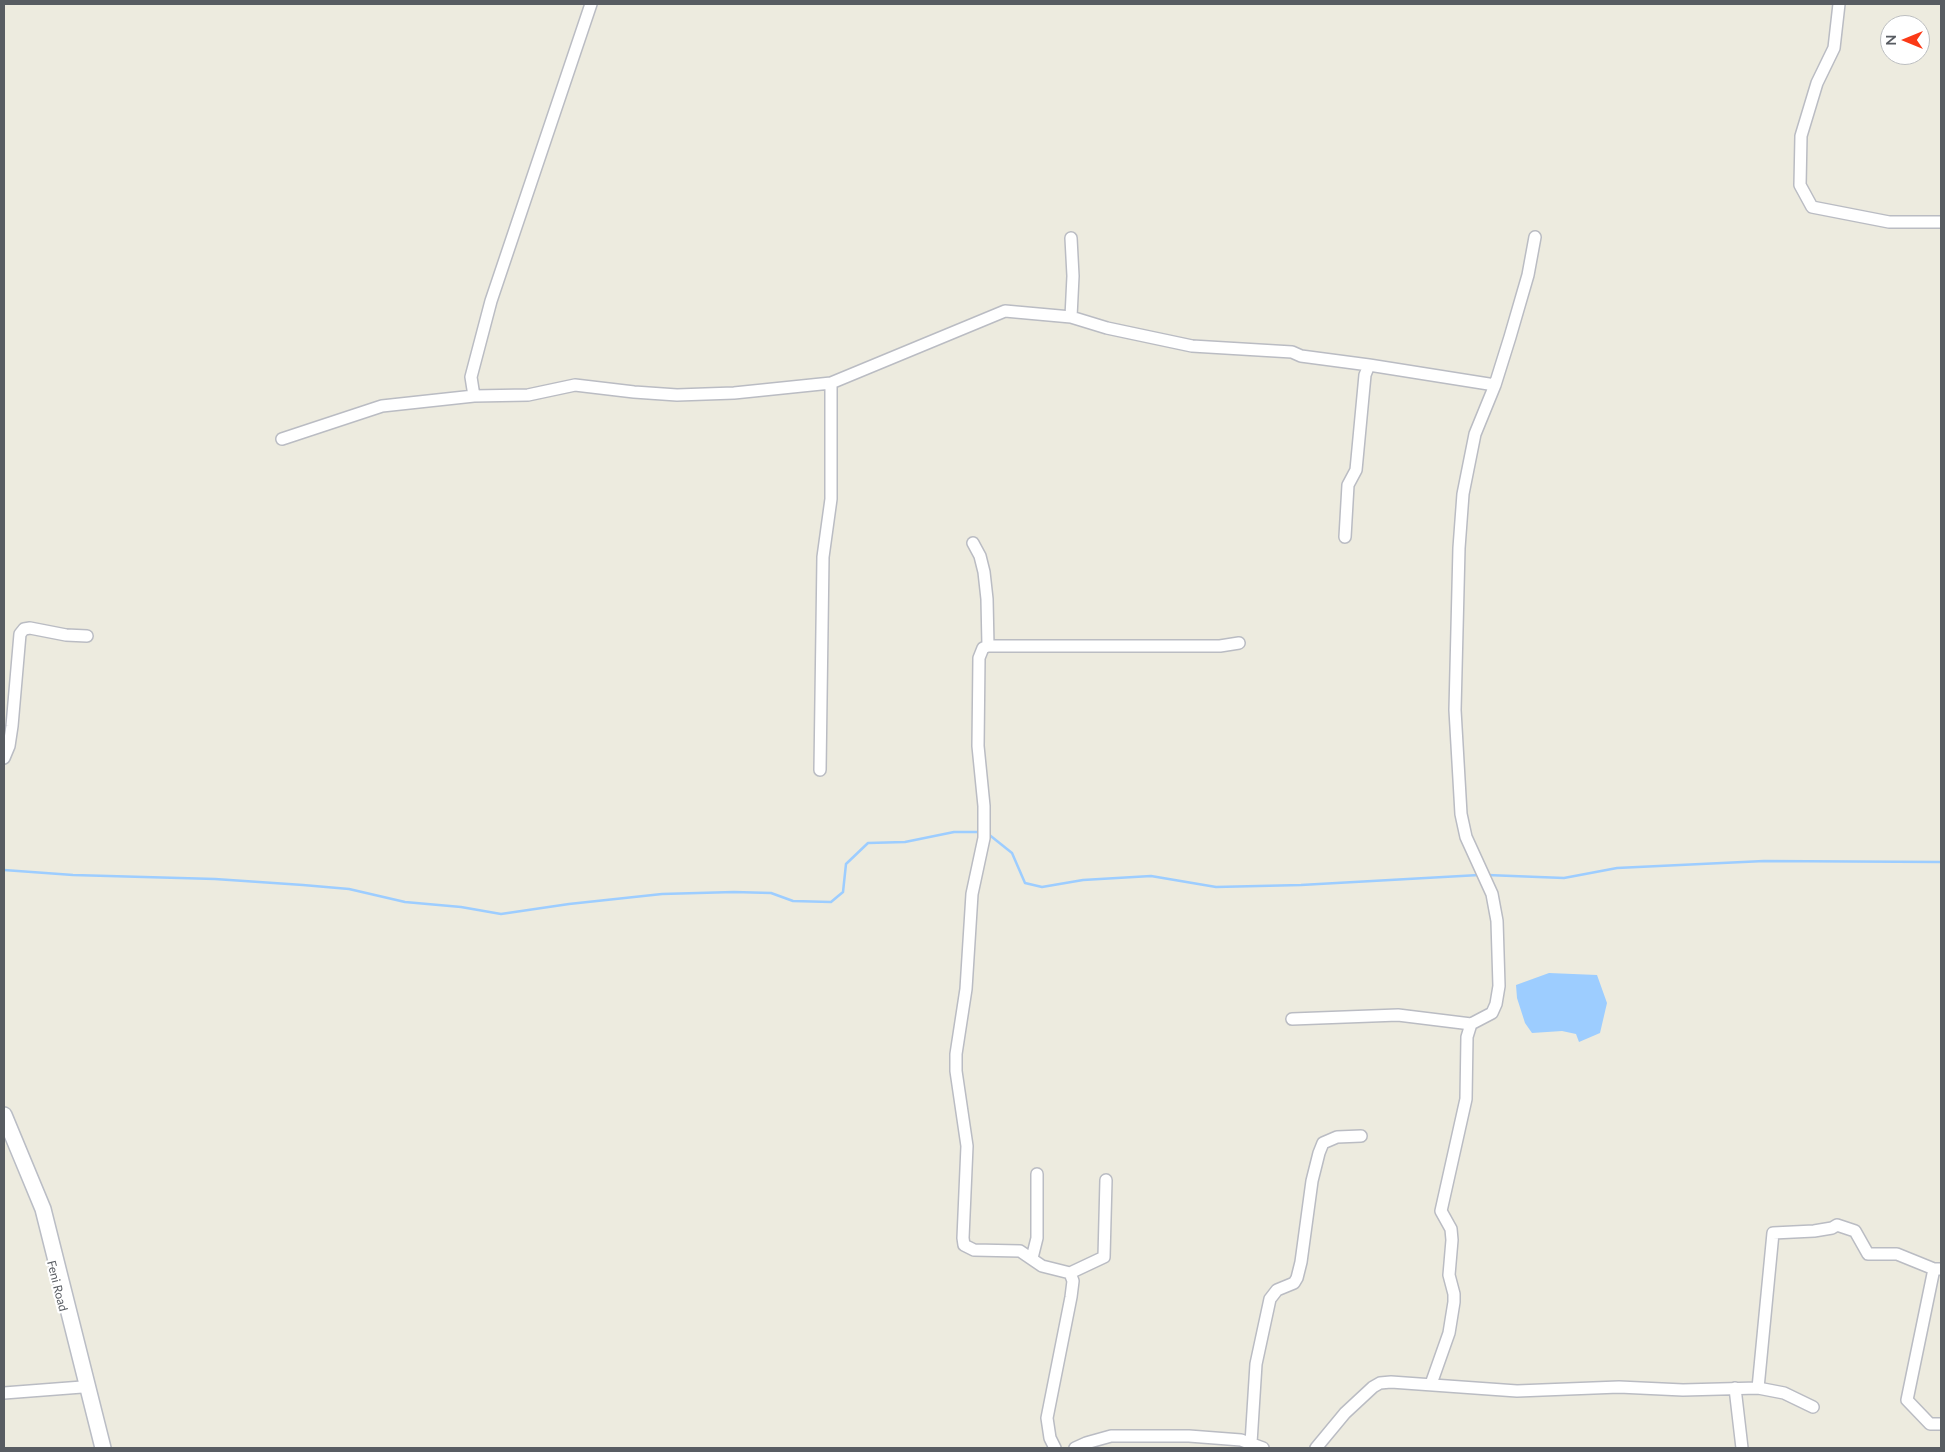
<!DOCTYPE html>
<style>
body{margin:0}
#map{position:relative;width:1945px;height:1452px;overflow:hidden;background:#edebdf;font-family:Lato,sans-serif}
canvas{display:block}
.frame{position:absolute;inset:0;border:5px solid #585c62;pointer-events:none}
.north{position:absolute;left:1880px;top:15px;width:50px;height:50px;box-sizing:border-box;background:#fff;border:1px solid #bcbec0;border-radius:50%;rotate:270deg;font-size:14px;font-weight:700;line-height:20px;text-align:center;color:#585c62}
.north::after{content:'';display:block;margin:auto;width:18px;height:22px;background:#fb3a17;clip-path:polygon(50% 0,100% 100%,50% 72%,0 100%)}
</style>
<div id="map">
<canvas width="1945" height="1452"></canvas>
<div class="frame"></div>
<div class="north">N</div>
</div>
<script>
const ctx = document.querySelector('canvas').getContext('2d');
ctx.lineJoin = 'round';
function paint(path, color) { ctx.fillStyle = color; ctx.fill(path, 'evenodd'); }
const shape = rows => new Path2D(rows.map(r => 'M' + r).join(''));
function stroke(path, color, width, dash) { ctx.strokeStyle = color; ctx.lineWidth = width; ctx.lineCap = dash ? 'butt' : 'round'; ctx.setLineDash(dash || []); ctx.stroke(path); }
function label(font, color, halo, rows, align = 'center') {
  ctx.font = font + ' Lato,sans-serif'; ctx.lineWidth = 4.5; ctx.setLineDash([]); ctx.textBaseline = 'middle'; ctx.strokeStyle = halo; ctx.fillStyle = color; for (const [text, x, y, turn = 0] of rows) {
    ctx.save(); ctx.translate(x, y); ctx.rotate((+turn || 0) * Math.PI / 180); ctx.textAlign = isNaN(turn) ? turn : align; if (halo) ctx.strokeText(text, 0, 0); ctx.fillText(text, 0, 0); ctx.restore();
  }
}
const water = shape([
 [1549,973,1597,975,1607,1003,1600,1033,1579,1042,1576,1034,1562,1031,1532,1033,1525,1023,1517,998,1516,985]
]);
const stream = shape([
 [987,833,1012,853,1025,883,1042,887,1083,880,1151,876,1216,887,1301,885,1479,875],
 [4,870,73,875,215,879,303,885,349,889,405,902,461,907,501,914,569,904,662,894,734,892,771,893,793,901,831,902,843,892,846,864,868,843,905,842,954,832,981,832],
 [1487,875,1564,878,1617,868,1764,861,1941,862]
]);
const minor = shape([
 [1839,4,1834,48,1817,83,1801,136,1800,185,1812,207,1889,222,1941,222],
 [1071,317,1073,276,1071,238],
 [474,396,471,377,491,301,591,4],
 [282,439,382,406,474,396,528,395,575,385,634,392,677,395,734,393,831,383,1005,311,1071,317,1107,328,1192,346,1292,352,1301,356,1369,365],
 [1345,537,1348,485,1356,470,1365,375,1369,365,1495,385],
 [973,543,980,556,984,572,987,599,988,646],
 [4,758,9,746,12,726,20,634,24,629,30,628,66,635,87,636],
 [820,770,823,557,831,499,831,383],
 [1292,1019,1398,1015,1471,1024],
 [1106,1180,1104,1257,1070,1273,1042,1266,1020,1251,974,1250,964,1245,963,1238,967,1146,956,1071,956,1054,966,989,972,894,984,838,984,806,978,746,979,658,983,648,988,646,1220,646,1239,643],
 [1032,1258,1037,1238,1037,1174],
 [1934,1269,1907,1400,1930,1424,1941,1424],
 [1431,1384,1449,1333,1454,1302,1454,1294,1449,1275,1452,1240,1451,1229,1441,1211,1466,1099,1467,1037,1471,1024,1492,1013,1496,1004,1499,986,1497,921,1492,894,1466,837,1461,814,1455,710,1459,548,1463,494,1475,434,1495,385,1510,337,1528,275,1535,237],
 [1735,1388,1742,1448],
 [1758,1388,1773,1233,1814,1231,1832,1228,1837,1225,1855,1231,1868,1254,1897,1254,1934,1269,1941,1269],
 [4,1393,82,1387],
 [1251,1443,1256,1364,1270,1299,1277,1290,1294,1283,1297,1278,1301,1262,1312,1181,1319,1153,1323,1143,1337,1137,1361,1136],
 [1055,1448,1050,1438,1047,1418,1071,1297,1073,1281,1070,1273],
 [1075,1448,1086,1443,1111,1436,1189,1436,1241,1440,1263,1448],
 [1316,1448,1345,1413,1373,1387,1380,1383,1391,1382,1517,1391,1619,1387,1683,1390,1758,1388,1784,1393,1813,1407]
]);
const secondary = shape([
 [4,1115,43,1209,103,1448]
]);
const streetNames = [
 ["Feni Road",57,1286,76]
];
paint(water, '#9dcdff');
stroke(stream, '#9dcdff', 2.5);
stroke(minor, '#babcc3', 14);
stroke(secondary, '#babdc5', 18);
stroke(minor, '#fff', 11);
stroke(secondary, '#fff', 15);
label('12px', '#585c62', '#fff', streetNames);
</script>
